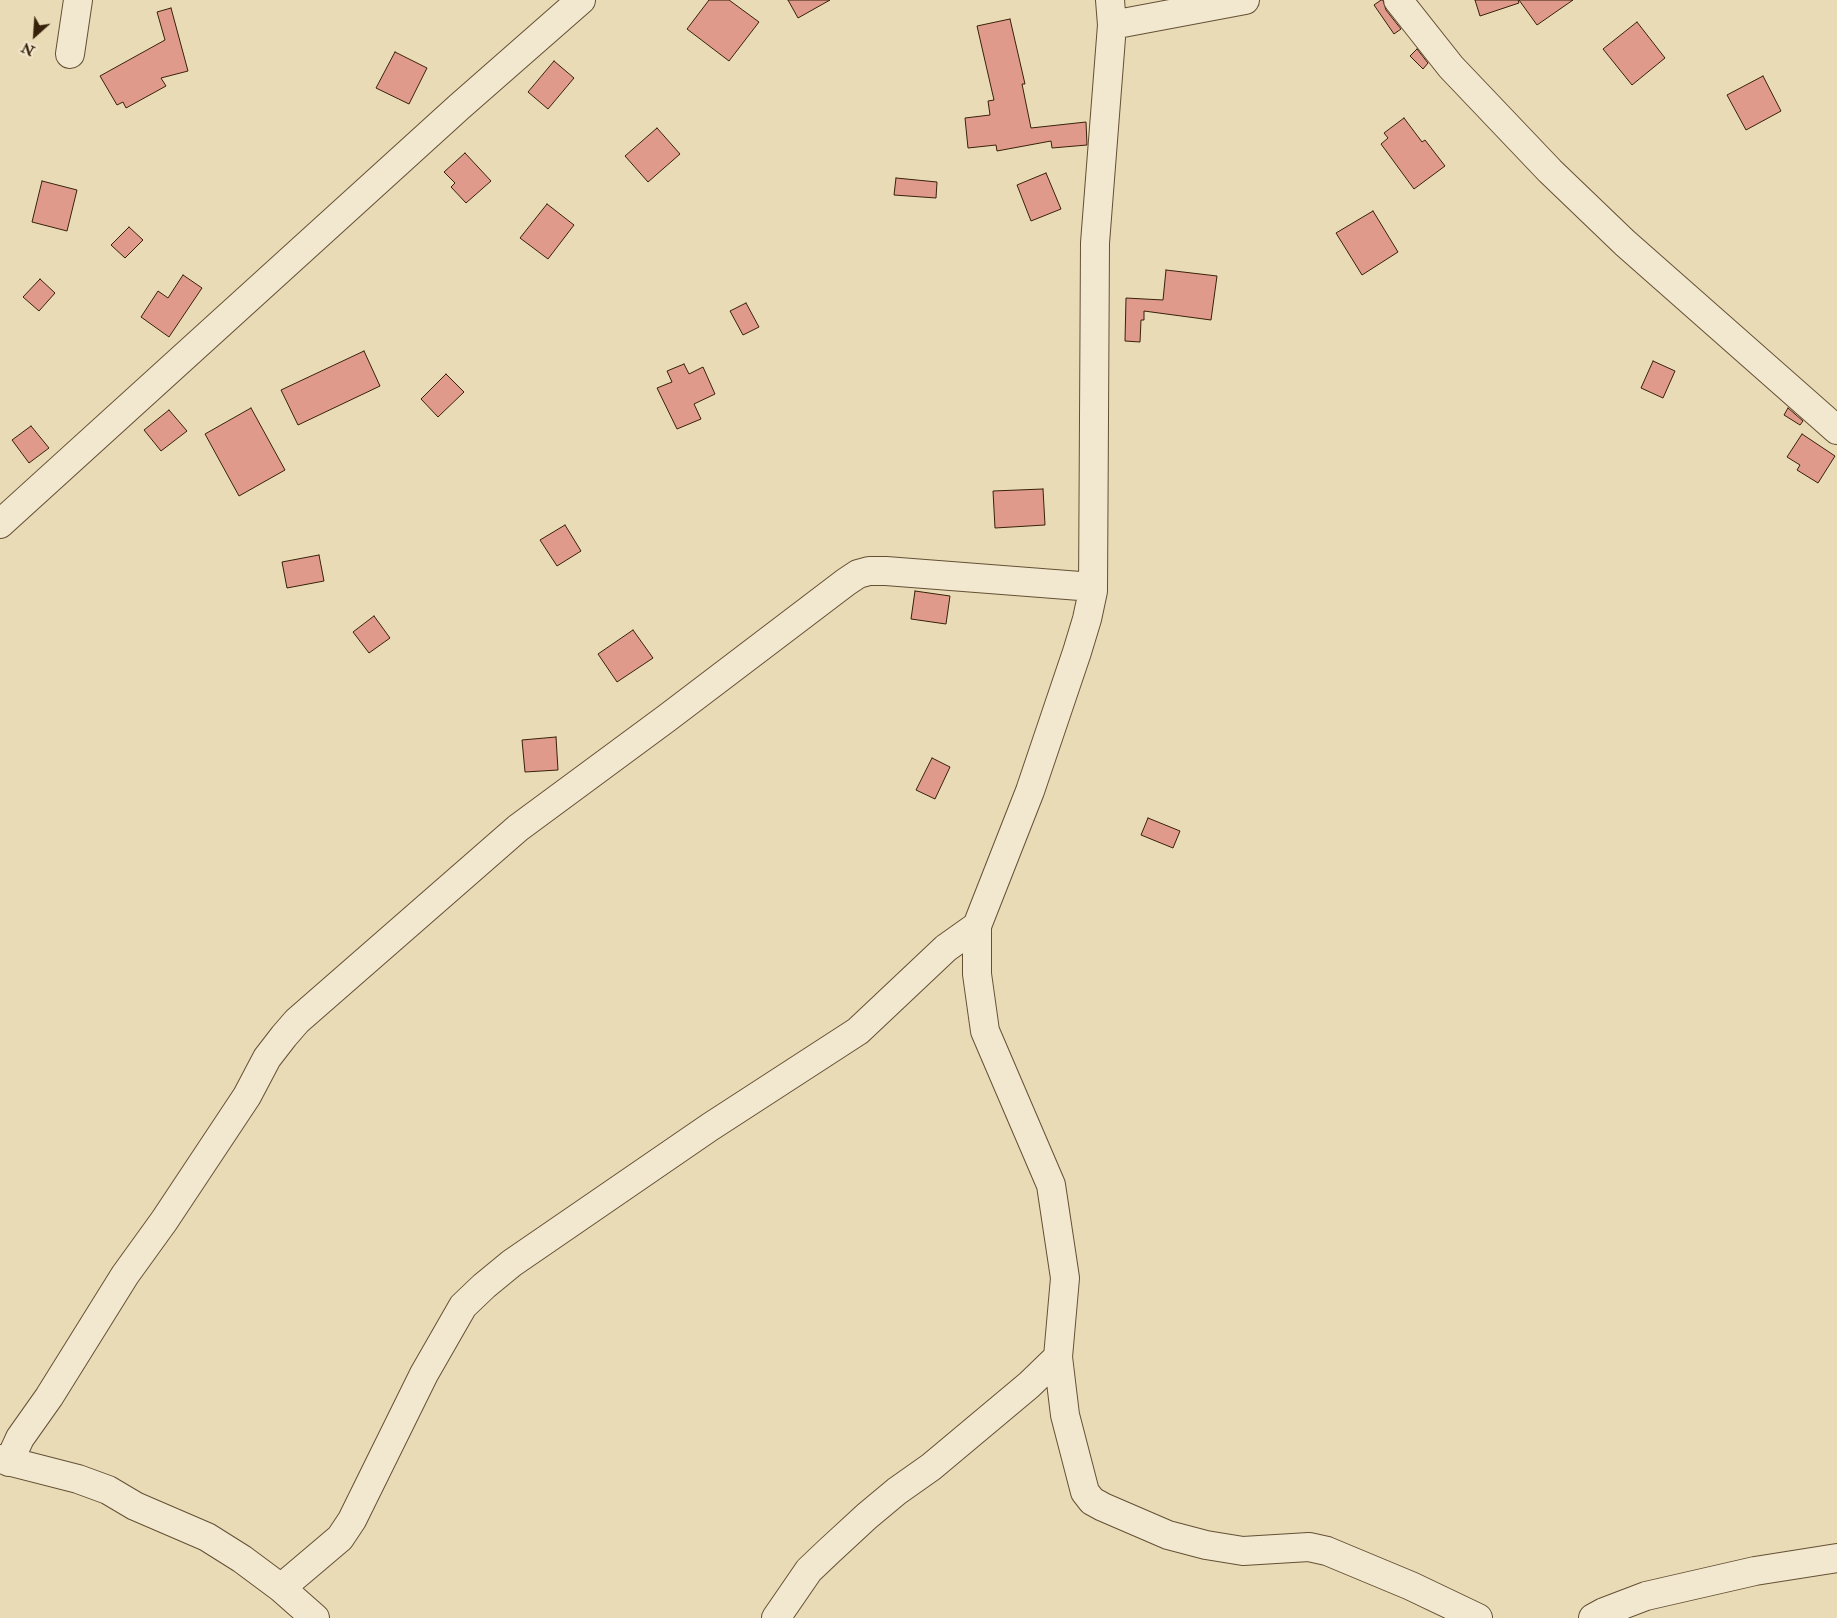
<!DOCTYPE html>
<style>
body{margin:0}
#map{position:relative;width:1837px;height:1618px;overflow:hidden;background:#e9dbb5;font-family:"IM FELL Double Pica",serif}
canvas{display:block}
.north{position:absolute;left:10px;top:10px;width:50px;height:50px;-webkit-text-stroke:4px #f1e8cf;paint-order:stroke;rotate:206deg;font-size:14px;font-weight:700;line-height:20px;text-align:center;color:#38210a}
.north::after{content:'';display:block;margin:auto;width:18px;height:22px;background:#38210a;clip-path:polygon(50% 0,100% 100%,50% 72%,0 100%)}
</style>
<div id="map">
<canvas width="1837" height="1618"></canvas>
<div class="north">N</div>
</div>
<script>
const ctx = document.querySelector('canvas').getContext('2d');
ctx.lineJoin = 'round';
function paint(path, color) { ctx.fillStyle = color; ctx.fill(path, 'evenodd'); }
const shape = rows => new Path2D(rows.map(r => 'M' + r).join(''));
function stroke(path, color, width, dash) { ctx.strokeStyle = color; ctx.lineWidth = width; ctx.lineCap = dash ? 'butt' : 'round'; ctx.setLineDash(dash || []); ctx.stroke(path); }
const building = shape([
 [709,0,729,0,759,22,729,61,687,29,709,0],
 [788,0,830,0,798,18,788,0],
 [1381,0,1383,0,1386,10,1401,29,1394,34,1374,5,1381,0],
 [1475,0,1518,0,1519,3,1480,16,1475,0],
 [1519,0,1573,0,1537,25,1519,0],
 [171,8,188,71,161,78,166,86,126,108,123,102,117,105,100,76,165,40,157,12,171,8],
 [1010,19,1025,84,1022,84,1031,128,1086,122,1087,145,1052,148,1051,141,997,151,996,145,968,148,965,118,990,115,988,101,994,100,977,26,1010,19],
 [1637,22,1665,58,1632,85,1603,49,1637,22],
 [1417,49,1428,63,1423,69,1410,56,1417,49],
 [395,52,427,68,409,104,376,88,395,52],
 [554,61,574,78,548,109,528,92,554,61],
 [1763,76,1781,111,1746,130,1727,95,1763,76],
 [1404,118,1422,142,1425,140,1445,166,1414,189,1381,144,1388,138,1384,133,1404,118],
 [657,128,680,154,648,182,625,156,657,128],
 [465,153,491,181,466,203,451,187,455,183,444,172,465,153],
 [1046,173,1061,209,1031,221,1017,185,1046,173],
 [896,178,937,182,936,198,894,195,896,178],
 [42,181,77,190,67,231,32,222,42,181],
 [547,204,574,225,548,259,520,238,547,204],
 [1373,211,1398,252,1362,275,1336,233,1373,211],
 [129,227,143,240,125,258,111,245,129,227],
 [1166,270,1217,276,1211,320,1144,311,1144,320,1141,320,1140,342,1125,341,1126,298,1163,300,1166,270],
 [183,275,202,288,169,337,141,317,158,291,168,298,183,275],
 [40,279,55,293,39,311,23,297,40,279],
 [746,303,759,327,743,335,730,311,746,303],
 [364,351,380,386,298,425,281,390,364,351],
 [1653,361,1675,371,1663,398,1641,388,1653,361],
 [684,364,689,374,703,367,715,394,694,404,701,419,677,429,657,388,672,382,667,371,684,364],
 [446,374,464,392,438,417,421,399,446,374],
 [251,408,285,470,239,496,205,434,251,408],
 [1788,408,1803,421,1800,425,1784,415,1788,408],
 [169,410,187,431,161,451,144,430,169,410],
 [31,426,49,448,29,463,12,440,31,426],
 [1802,434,1835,456,1818,483,1797,470,1800,465,1787,457,1802,434],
 [1043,489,1045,525,995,528,993,491,1043,489],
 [565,525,581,551,557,566,540,540,565,525],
 [319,555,324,581,287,588,282,562,319,555],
 [915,591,950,596,946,624,911,619,915,591],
 [374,616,390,638,369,653,353,632,374,616],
 [633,630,653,658,617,682,598,654,633,630],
 [556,737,558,770,525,772,522,740,556,737],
 [932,758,950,767,935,799,916,790,932,758],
 [1148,818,1180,831,1173,848,1141,835,1148,818]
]);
const minor = shape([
 [1110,0,1112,25,1095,243,1093,591,1087,619,1077,652,1030,791,977,926,977,974,985,1031,1051,1185,1065,1278,1058,1357,1065,1415,1085,1492,1092,1501,1103,1507,1168,1535,1206,1545,1243,1551,1309,1547,1327,1551,1411,1586,1478,1618],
 [1398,0,1451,67,1550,171,1625,243,1837,430],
 [1112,25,1245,0],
 [70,54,78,0],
 [0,524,459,107,581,0],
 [0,1459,78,1479,108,1490,135,1506,207,1537,242,1559,281,1588,315,1618],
 [9,1462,20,1438,49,1397,125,1275,164,1221,247,1096,267,1058,284,1036,297,1021,518,828,667,718,846,582,858,574,869,571,886,571,1093,587],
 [281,1588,340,1538,352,1520,424,1374,463,1306,484,1286,512,1263,710,1127,858,1031,946,948,977,926],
 [776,1618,809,1570,829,1551,867,1516,897,1491,931,1467,1029,1385,1058,1357],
 [1593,1618,1604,1612,1646,1596,1755,1571,1837,1558]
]);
paint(building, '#df9a8c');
stroke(building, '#38210a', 1);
stroke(minor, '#645035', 30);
stroke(minor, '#f1e8cf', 28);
</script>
